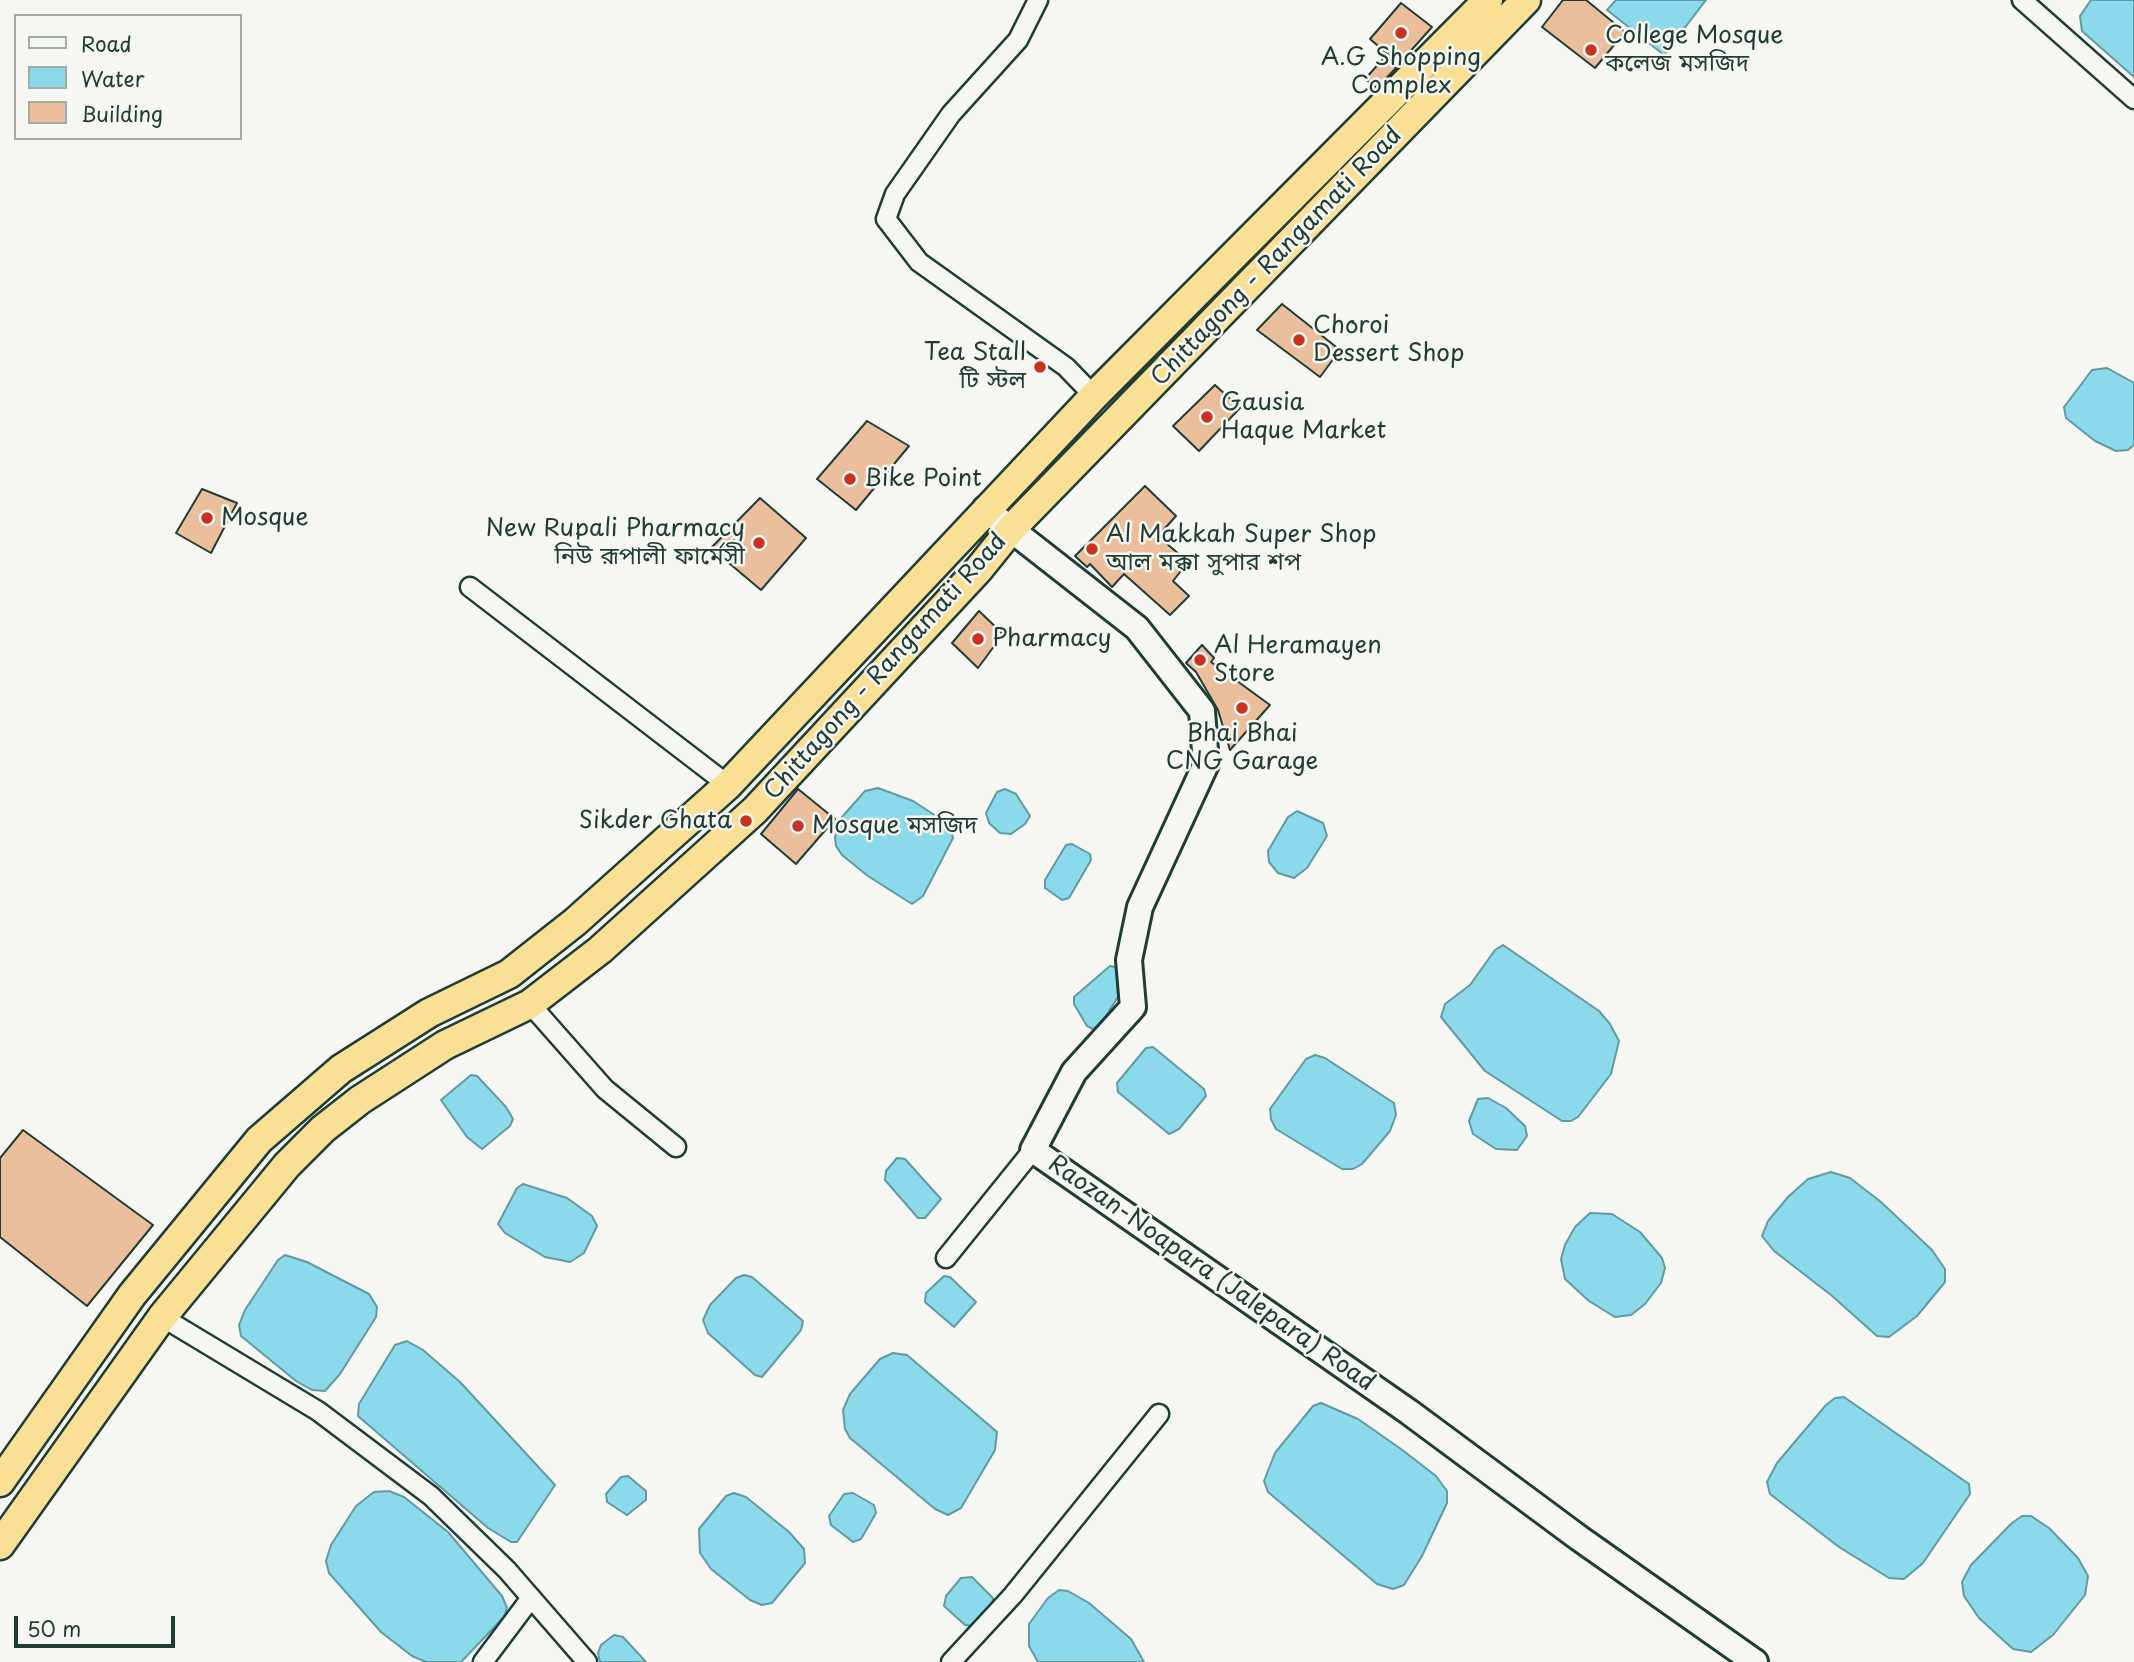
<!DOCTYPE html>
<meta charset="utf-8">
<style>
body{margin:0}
#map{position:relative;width:2134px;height:1662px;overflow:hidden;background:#f6f6f2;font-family:"Playpen Sans",sans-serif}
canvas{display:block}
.legend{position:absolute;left:14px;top:14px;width:228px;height:126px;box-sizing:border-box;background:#f6f6f2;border:2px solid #a0aca6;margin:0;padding:9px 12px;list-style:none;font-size:21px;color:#1f3d34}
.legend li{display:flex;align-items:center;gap:14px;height:35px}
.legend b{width:35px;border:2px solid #a0aca6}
.scale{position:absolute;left:14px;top:1616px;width:161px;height:32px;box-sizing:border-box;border:4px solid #1f3d34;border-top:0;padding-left:9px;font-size:21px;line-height:24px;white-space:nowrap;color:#1f3d34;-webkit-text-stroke:5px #f6f6f2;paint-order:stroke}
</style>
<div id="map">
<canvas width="2134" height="1662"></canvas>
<ul class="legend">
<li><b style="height:9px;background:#f6f6f2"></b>Road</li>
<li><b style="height:19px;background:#8cd9eb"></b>Water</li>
<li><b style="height:19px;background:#ebbf9b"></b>Building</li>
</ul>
<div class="scale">50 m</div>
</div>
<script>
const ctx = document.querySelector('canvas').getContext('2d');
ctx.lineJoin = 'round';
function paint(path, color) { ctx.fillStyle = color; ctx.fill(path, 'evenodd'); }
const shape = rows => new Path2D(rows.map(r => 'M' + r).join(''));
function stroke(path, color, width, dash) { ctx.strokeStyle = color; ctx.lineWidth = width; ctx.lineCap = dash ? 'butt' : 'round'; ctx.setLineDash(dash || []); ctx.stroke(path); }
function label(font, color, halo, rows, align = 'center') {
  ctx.font = font + ' "Playpen Sans","Noto Sans Bengali",sans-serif'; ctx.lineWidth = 5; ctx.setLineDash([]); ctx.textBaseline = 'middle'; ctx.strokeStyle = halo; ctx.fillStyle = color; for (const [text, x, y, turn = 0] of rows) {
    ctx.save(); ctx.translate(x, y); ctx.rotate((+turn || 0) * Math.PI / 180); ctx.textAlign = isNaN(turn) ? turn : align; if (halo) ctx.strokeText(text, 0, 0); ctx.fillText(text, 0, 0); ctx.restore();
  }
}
const water = shape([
 [1616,0,1706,0,1664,55,1607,10,1616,0],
 [2091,0,2134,0,2134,77,2082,31,2080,16,2091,0],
 [2107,368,2134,383,2134,445,2128,450,2116,451,2095,441,2066,418,2064,407,2092,370,2107,368],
 [878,788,913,801,950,825,953,838,923,896,912,904,868,876,842,855,836,846,835,837,842,817,865,791,878,788],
 [1005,789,1016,794,1030,816,1025,824,1011,834,1000,833,989,823,986,813,997,792,1005,789],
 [1297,811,1323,823,1327,836,1307,868,1294,878,1278,873,1269,862,1268,851,1288,817,1297,811],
 [1072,844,1090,854,1091,860,1069,898,1062,900,1045,888,1045,880,1066,845,1072,844],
 [1503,945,1599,1011,1610,1024,1619,1041,1611,1074,1578,1117,1571,1121,1562,1121,1485,1071,1441,1017,1445,1004,1470,985,1495,950,1503,945],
 [1110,966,1116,967,1119,995,1100,1026,1093,1029,1087,1026,1074,1004,1074,997,1110,966],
 [1153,1047,1204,1089,1206,1096,1179,1129,1169,1134,1118,1092,1117,1083,1146,1048,1153,1047],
 [1315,1055,1325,1058,1394,1103,1396,1115,1390,1131,1362,1164,1353,1169,1342,1169,1276,1129,1271,1119,1270,1109,1306,1059,1315,1055],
 [471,1075,477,1076,506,1107,513,1119,510,1126,482,1149,467,1137,441,1100,471,1075],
 [1488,1098,1506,1108,1525,1126,1527,1136,1517,1150,1496,1149,1473,1134,1469,1121,1478,1099,1488,1098],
 [897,1158,905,1159,941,1199,925,1218,918,1218,885,1180,886,1171,897,1158],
 [1831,1172,1850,1178,1881,1202,1932,1250,1945,1269,1945,1282,1917,1316,1889,1337,1877,1336,1831,1295,1774,1251,1762,1236,1768,1221,1788,1197,1808,1179,1831,1172],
 [523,1184,567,1198,592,1216,597,1226,584,1253,570,1262,545,1257,505,1233,498,1224,517,1188,523,1184],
 [1590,1213,1612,1214,1640,1232,1662,1258,1665,1268,1661,1283,1645,1304,1631,1315,1615,1317,1589,1301,1565,1279,1561,1259,1565,1245,1575,1227,1590,1213],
 [285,1255,307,1262,369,1294,377,1307,376,1317,340,1374,325,1391,312,1390,296,1381,241,1336,239,1325,245,1310,278,1260,285,1255],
 [744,1275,752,1277,803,1321,801,1330,762,1377,755,1375,708,1333,703,1320,710,1305,736,1278,744,1275],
 [944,1276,950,1277,976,1302,954,1327,925,1302,926,1293,944,1276],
 [407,1341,423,1350,460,1382,555,1485,517,1542,511,1542,488,1528,358,1416,359,1404,395,1345,407,1341],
 [893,1353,907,1355,997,1432,995,1450,961,1508,948,1515,935,1509,850,1438,845,1429,843,1410,850,1394,880,1359,893,1353],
 [1844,1397,1969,1484,1970,1494,1923,1563,1904,1579,1889,1578,1839,1547,1770,1494,1767,1482,1777,1463,1826,1405,1835,1398,1844,1397],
 [1321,1403,1358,1419,1401,1449,1436,1476,1447,1491,1447,1503,1422,1556,1404,1585,1393,1589,1377,1584,1268,1492,1264,1481,1275,1453,1313,1406,1321,1403],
 [628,1476,646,1491,646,1500,627,1515,607,1502,606,1494,621,1477,628,1476],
 [389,1491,404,1497,448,1532,502,1596,507,1608,504,1617,461,1662,426,1662,412,1656,381,1632,329,1573,326,1561,331,1545,356,1506,374,1492,389,1491],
 [734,1493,746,1497,789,1532,804,1549,805,1563,772,1603,762,1605,750,1600,711,1569,700,1553,699,1529,726,1496,734,1493],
 [853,1493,874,1505,876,1513,861,1539,853,1542,831,1525,829,1516,844,1494,853,1493],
 [2022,1516,2031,1516,2049,1528,2078,1558,2088,1576,2085,1595,2053,1635,2031,1652,2013,1649,1979,1618,1964,1596,1962,1582,1971,1565,2012,1523,2022,1516],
 [972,1577,993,1598,993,1608,973,1626,965,1625,944,1606,946,1596,961,1578,972,1577],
 [1059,1590,1068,1591,1089,1603,1131,1639,1144,1662,1038,1662,1029,1646,1029,1624,1048,1598,1059,1590],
 [614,1635,623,1637,646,1662,600,1662,598,1653,601,1645,614,1635]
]);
const building = shape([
 [1563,0,1586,0,1625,32,1595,68,1542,27,1563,0],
 [1401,3,1432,27,1399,64,1370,39,1401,3],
 [1383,59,1396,68,1377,88,1365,79,1383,59],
 [1282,304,1340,350,1320,377,1257,330,1282,304],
 [1215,385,1240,408,1199,451,1173,426,1215,385],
 [867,421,909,446,856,510,817,479,867,421],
 [1145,486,1176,516,1158,536,1188,562,1173,581,1189,596,1170,615,1124,574,1112,587,1090,564,1087,567,1075,556,1145,486],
 [202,489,237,503,211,553,176,533,202,489],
 [760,498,806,538,761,590,711,548,760,498],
 [979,611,1003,634,978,668,952,643,979,611],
 [1202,645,1214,658,1211,662,1270,705,1230,750,1218,710,1196,672,1186,663,1202,645],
 [798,789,835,819,796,864,761,834,798,789],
 [23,1130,153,1225,87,1306,0,1237,0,1158,23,1130]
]);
const minor = shape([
 [1038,0,1018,40,951,114,895,194,886,219,919,262,1066,367,1094,396],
 [2022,0,2134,99],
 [470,587,728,785],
 [530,1004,605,1089,676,1147],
 [946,1258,1033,1150],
 [162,1317,318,1411,431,1496,507,1570,587,1662],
 [483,1662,531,1598],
 [951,1662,1013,1595,1159,1414]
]);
const secondary = shape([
 [985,509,1137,628,1202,711,1206,764,1140,907,1129,960,1133,1007,1074,1072,1033,1150,1409,1412,1579,1538,1755,1662]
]);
const trunk = shape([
 [0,1482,132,1295,259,1140,341,1069,429,1013,509,974,575,922,728,785,1094,396,1488,0],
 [0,1545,162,1317,287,1165,323,1129,360,1100,445,1045,530,1004,600,950,755,810,979,569,1012,528,1526,0]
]);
const markers = [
 [1401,33,7,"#c8321e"],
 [1591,50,7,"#c8321e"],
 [1299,340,7,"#c8321e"],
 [1040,367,7,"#c8321e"],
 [1207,417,7,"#c8321e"],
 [850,479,7,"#c8321e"],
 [207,518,7,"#c8321e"],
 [759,543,7,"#c8321e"],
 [1092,549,7,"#c8321e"],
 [978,639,7,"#c8321e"],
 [1200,660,7,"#c8321e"],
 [1242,708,7,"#c8321e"],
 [746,821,7,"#c8321e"],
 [798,826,7,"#c8321e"]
];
const poiNames = [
 ["College Mosque",1605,36],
 ["কলেজ মসজিদ",1605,64],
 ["A.G Shopping",1401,58,"center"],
 ["Complex",1401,86,"center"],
 ["Choroi",1313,326],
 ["Dessert Shop",1313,354],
 ["Tea Stall",1026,353,"right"],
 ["টি স্টল",1026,381,"right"],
 ["Gausia",1221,403],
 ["Haque Market",1221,431],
 ["Bike Point",864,479],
 ["Mosque",221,518],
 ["New Rupali Pharmacy",745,529,"right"],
 ["নিউ রূপালী ফার্মেসী",745,557,"right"],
 ["Al Makkah Super Shop",1106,535],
 ["আল মক্কা সুপার শপ",1106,563],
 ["Pharmacy",992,639],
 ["Al Heramayen",1214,646],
 ["Store",1214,674],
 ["Bhai Bhai",1242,734,"center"],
 ["CNG Garage",1242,762,"center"],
 ["Sikder Ghata",732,821,"right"],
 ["Mosque মসজিদ",812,826]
];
const streetNames = [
 ["Chittagong - Rangamati Road",1277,257,-46],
 ["Chittagong - Rangamati Road",886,667,-48],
 ["Raozan-Noapara (Jalepara) Road",1211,1274,35]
];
paint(water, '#8cd9eb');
stroke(water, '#609ba2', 2);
paint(building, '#ebbf9b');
stroke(building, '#1f3d34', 2);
stroke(minor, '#1f3d34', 23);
stroke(secondary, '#1f3d34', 30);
stroke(trunk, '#1f3d34', 33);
stroke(minor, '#f6f6f2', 18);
stroke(secondary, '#f6f6f2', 24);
stroke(trunk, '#fadf96', 28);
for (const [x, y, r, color] of markers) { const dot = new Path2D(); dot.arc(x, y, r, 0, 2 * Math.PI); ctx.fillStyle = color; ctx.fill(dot); stroke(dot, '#f6f6f2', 2.5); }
label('24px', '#1f3d34', '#f6f6f2', poiNames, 'left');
label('24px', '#1f3d34', '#f6f6f2', streetNames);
</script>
